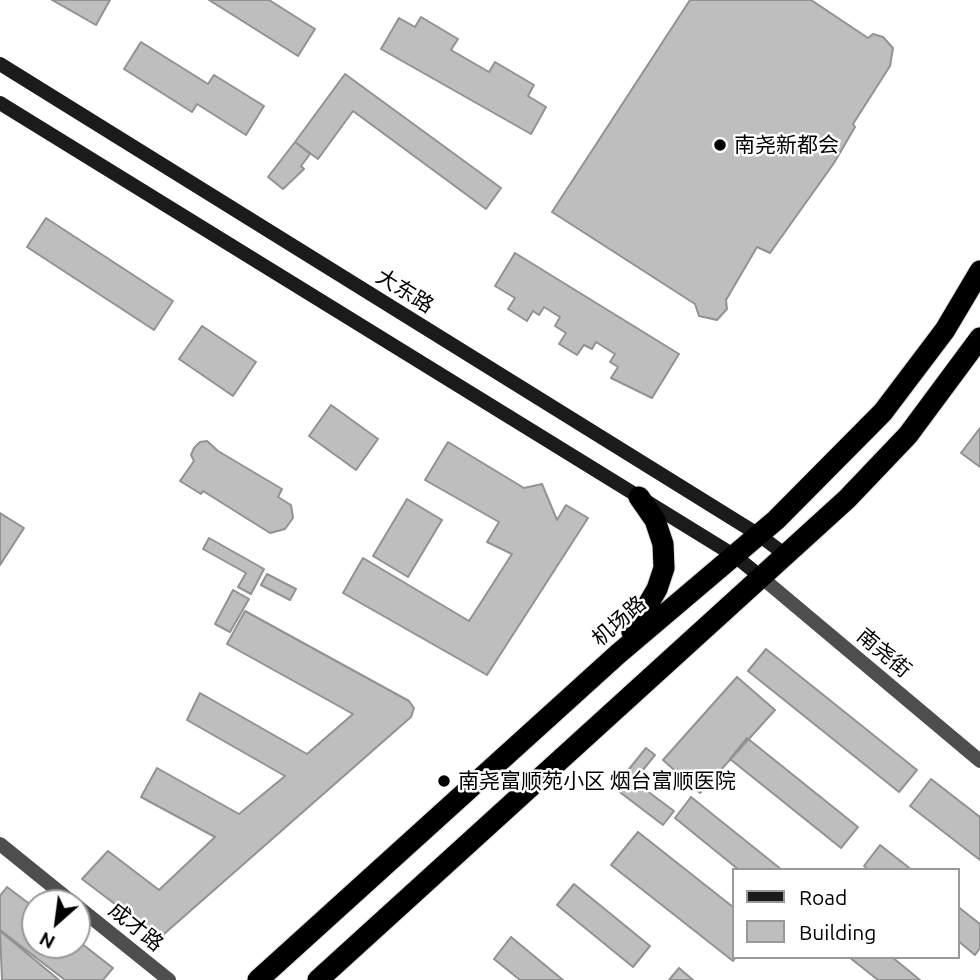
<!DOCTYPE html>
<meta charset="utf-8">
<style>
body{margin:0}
#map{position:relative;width:980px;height:980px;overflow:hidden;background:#fff;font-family:Ubuntu,sans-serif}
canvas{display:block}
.legend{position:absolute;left:732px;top:868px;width:228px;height:91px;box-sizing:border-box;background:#fff;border:2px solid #999;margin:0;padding:9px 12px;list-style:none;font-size:21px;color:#000}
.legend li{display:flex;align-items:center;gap:14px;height:35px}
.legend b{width:35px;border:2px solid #999}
.north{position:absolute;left:21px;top:889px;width:70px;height:70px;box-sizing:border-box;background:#fff;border:2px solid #999;border-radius:50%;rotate:208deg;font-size:19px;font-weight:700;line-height:28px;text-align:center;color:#000}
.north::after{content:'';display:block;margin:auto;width:24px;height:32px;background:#000;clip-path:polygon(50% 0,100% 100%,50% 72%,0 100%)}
</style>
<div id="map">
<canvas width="980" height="980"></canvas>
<ul class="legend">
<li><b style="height:9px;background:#1b1b1b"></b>Road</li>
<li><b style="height:19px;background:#bebebe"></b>Building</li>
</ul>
<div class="north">N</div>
</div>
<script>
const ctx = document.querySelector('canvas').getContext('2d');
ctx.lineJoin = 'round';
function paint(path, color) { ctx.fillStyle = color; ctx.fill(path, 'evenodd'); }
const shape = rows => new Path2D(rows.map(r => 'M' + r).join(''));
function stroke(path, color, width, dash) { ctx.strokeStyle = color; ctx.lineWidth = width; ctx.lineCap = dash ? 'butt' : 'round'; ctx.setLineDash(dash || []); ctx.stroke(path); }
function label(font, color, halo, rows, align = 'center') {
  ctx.font = font + ' Ubuntu,"Noto Sans SC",sans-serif'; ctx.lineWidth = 5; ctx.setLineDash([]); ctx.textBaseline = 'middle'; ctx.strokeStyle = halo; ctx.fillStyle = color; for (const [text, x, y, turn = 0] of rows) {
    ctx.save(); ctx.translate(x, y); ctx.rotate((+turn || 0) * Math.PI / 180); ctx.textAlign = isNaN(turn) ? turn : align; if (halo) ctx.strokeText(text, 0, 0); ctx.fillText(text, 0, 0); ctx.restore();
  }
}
const building = shape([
 [52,0,110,0,96,25,52,0],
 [209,0,269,0,315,29,298,56,209,0],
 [690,0,811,0,868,38,873,34,883,37,893,48,890,66,853,124,855,127,834,163,770,253,757,247,726,300,727,309,717,320,699,316,695,304,552,212,690,0],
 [421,17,458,39,451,50,489,72,495,62,534,85,528,96,546,107,531,134,381,49,399,18,415,27,421,17],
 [141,42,208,84,214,75,264,106,246,135,197,104,192,112,124,69,141,42],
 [345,74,501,188,486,209,353,111,318,159,295,142,345,74],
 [295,142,310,154,301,166,304,169,283,189,268,177,295,142],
 [46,218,173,301,154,330,27,247,46,218],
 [515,253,679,354,652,398,611,378,618,367,610,362,615,354,596,342,592,349,584,345,577,355,559,344,566,333,555,326,560,317,544,307,539,315,533,311,527,321,508,309,515,298,495,286,515,253],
 [202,326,256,362,233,396,179,359,202,326],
 [331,405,378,439,356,470,309,436,331,405],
 [980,428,980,467,961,453,980,428],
 [207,441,218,451,282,489,278,497,291,505,293,518,285,529,270,533,203,491,201,494,180,481,194,461,191,455,194,448,200,442,207,441],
 [448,442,524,488,542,484,557,520,566,505,588,518,487,675,343,593,363,558,469,621,512,554,487,542,499,522,425,480,448,442],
 [407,499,442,520,408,577,373,556,407,499],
 [0,513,24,528,0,565,0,513],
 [209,538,264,569,251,594,238,587,246,573,203,549,209,538],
 [267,574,296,589,290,600,261,585,267,574],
 [233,590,249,599,230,632,215,624,233,590],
 [245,611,409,701,414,708,411,717,164,934,157,936,82,879,108,851,159,890,215,837,141,797,157,768,239,814,285,776,187,720,200,693,307,754,353,714,227,644,245,611],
 [766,649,917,770,899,792,748,671,766,649],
 [737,677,775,710,700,793,663,760,737,677],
 [747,738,858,827,841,848,730,759,747,738],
 [646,748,655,755,634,781,625,774,646,748],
 [627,776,674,811,663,825,617,790,627,776],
 [931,779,980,817,980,860,910,806,931,779],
 [691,797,782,870,739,870,675,818,691,797],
 [638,832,733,907,733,957,736,957,733,961,611,865,638,832],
 [880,845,912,870,869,870,864,866,880,845],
 [574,884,650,946,633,967,557,905,574,884],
 [7,887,35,908,35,945,77,945,77,940,113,968,103,980,65,980,0,930,0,896,7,887],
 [957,906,980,924,980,948,975,955,957,940,957,906],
 [0,931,59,980,2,980,0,931],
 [511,937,563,980,520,980,494,959,511,937],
 [849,957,892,957,920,980,878,980,849,957],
 [679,968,693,980,669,980,679,968]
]);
const street = shape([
 [761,577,980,761],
 [0,844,73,903],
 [77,906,169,980]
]);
const secondary = shape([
 [0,64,759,535,787,556],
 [0,103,735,556,761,577]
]);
const highway = shape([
 [632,632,657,589,664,568,663,544,655,520,639,497],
 [258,980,618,654,776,520,883,412,945,330,980,271],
 [318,980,847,499,908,435,980,338]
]);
const markers = [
 [720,145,7,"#000"],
 [444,781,7,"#000"]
];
const poiNames = [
 ["南尧新都会",734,145],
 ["南尧富顺苑小区 烟台富顺医院",458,781]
];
const streetNames = [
 ["大东路",405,291,32],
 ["机场路",619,621,-41],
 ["南尧街",884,653,40],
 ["成才路",136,927,39]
];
paint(building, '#bebebe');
stroke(building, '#929292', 2);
stroke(highway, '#dbdbdb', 23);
stroke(street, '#4e4e4e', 14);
stroke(secondary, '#1b1b1b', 14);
stroke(highway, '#000', 21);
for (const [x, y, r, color] of markers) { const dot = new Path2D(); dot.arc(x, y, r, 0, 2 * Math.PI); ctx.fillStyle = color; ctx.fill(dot); stroke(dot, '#fff', 2.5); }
label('21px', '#000', '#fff', poiNames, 'left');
label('21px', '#000', '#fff', streetNames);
</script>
